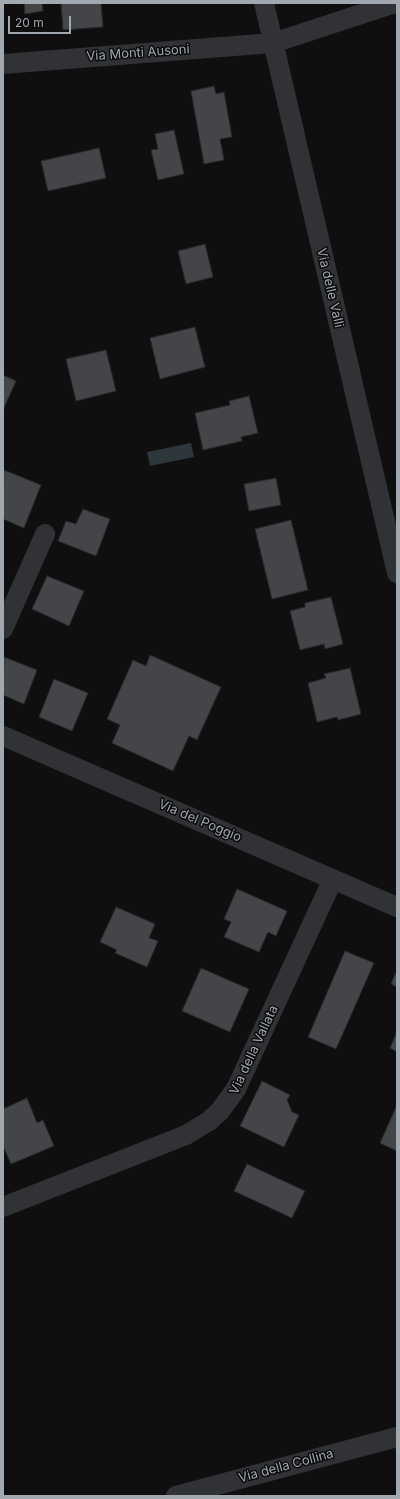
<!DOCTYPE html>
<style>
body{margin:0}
#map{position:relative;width:400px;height:1499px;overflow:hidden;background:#0f0f10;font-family:Inter,sans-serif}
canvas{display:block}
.frame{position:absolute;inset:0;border:4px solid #a2a8af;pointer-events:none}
.scale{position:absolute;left:8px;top:16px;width:63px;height:18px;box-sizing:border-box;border:2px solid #a2a8af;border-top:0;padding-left:5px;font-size:12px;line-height:14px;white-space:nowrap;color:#a2a8af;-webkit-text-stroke:3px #0a0a0b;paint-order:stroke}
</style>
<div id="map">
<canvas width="400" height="1499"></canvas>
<div class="frame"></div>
<div class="scale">20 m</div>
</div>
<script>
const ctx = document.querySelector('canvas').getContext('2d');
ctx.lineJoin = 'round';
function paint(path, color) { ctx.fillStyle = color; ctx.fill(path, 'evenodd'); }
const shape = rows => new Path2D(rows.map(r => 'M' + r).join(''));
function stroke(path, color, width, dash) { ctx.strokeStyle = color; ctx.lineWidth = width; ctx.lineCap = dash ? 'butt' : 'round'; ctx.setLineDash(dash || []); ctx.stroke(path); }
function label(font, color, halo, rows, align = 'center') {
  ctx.font = font + ' Inter,sans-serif'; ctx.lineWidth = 3; ctx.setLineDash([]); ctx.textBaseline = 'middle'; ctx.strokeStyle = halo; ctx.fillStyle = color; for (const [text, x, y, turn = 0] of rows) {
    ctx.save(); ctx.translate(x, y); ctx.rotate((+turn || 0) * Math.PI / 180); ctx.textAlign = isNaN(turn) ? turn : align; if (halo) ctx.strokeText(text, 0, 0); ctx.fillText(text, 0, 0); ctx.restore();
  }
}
const water = shape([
 [191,443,194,457,150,466,147,452]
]);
const building = shape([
 [24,3,42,3,43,11,25,14,24,3],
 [61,3,101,3,103,27,63,30,61,3],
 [214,86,216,94,224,92,232,137,220,139,224,160,204,164,191,91,214,86],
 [174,130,184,174,158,180,151,150,158,149,155,134,174,130],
 [99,148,106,178,48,191,41,161,99,148],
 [205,244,213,277,186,284,178,251,205,244],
 [195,327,205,367,160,379,150,338,195,327],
 [106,350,116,391,76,401,66,359,106,350],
 [3,375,16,381,3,410,3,375],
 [249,396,258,433,241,437,242,441,203,450,195,413,230,405,229,401,249,396],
 [4,470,41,485,24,528,3,519,4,470],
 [276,478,281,505,249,511,244,484,276,478],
 [83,509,110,519,96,556,58,541,66,521,76,524,83,509],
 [291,520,308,590,272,599,255,529,291,520],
 [47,576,84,591,69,626,32,609,47,576],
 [331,597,343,644,325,649,324,644,300,650,290,611,305,607,305,603,331,597],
 [150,655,221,687,197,740,189,736,173,771,112,743,120,725,107,719,133,660,146,666,150,655],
 [4,657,37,670,24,704,3,695,4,657],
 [350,668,361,714,338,720,337,717,317,722,308,683,326,678,324,674,350,668],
 [54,679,88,693,72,731,39,717,54,679],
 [237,889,287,911,276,936,268,932,259,952,224,937,231,922,224,919,237,889],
 [116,907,155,924,149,938,158,941,147,967,115,953,117,950,100,942,116,907],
 [345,951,374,963,336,1049,308,1037,345,951],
 [201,968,249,989,230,1032,182,1011,201,968],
 [397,970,397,987,391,984,397,970],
 [397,1032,397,1052,390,1048,397,1032],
 [262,1081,290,1095,287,1100,292,1112,299,1115,284,1147,240,1126,262,1081],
 [27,1098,37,1123,43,1120,54,1146,11,1164,3,1146,3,1109,27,1098],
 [397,1105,397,1151,380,1143,397,1105],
 [247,1164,305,1191,292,1218,234,1191,247,1164]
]);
const street = shape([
 [264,3,397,573],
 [3,64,273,43,395,3],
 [3,629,45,534],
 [3,736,397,907],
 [3,1207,186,1135,209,1121,220,1111,236,1089,333,879],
 [176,1496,397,1437]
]);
const streetNames = [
 ["Via Monti Ausoni",138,53,-4],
 ["Via delle Valli",330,288,77],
 ["Via del Poggio",200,821,23],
 ["Via della Vallata",254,1050,-65],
 ["Via della Collina",286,1466,-15]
];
paint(water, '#2e373b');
paint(building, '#434548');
stroke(building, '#292a2c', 1);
stroke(street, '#313235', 20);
label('13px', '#a2a8af', '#0a0a0b', streetNames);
</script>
